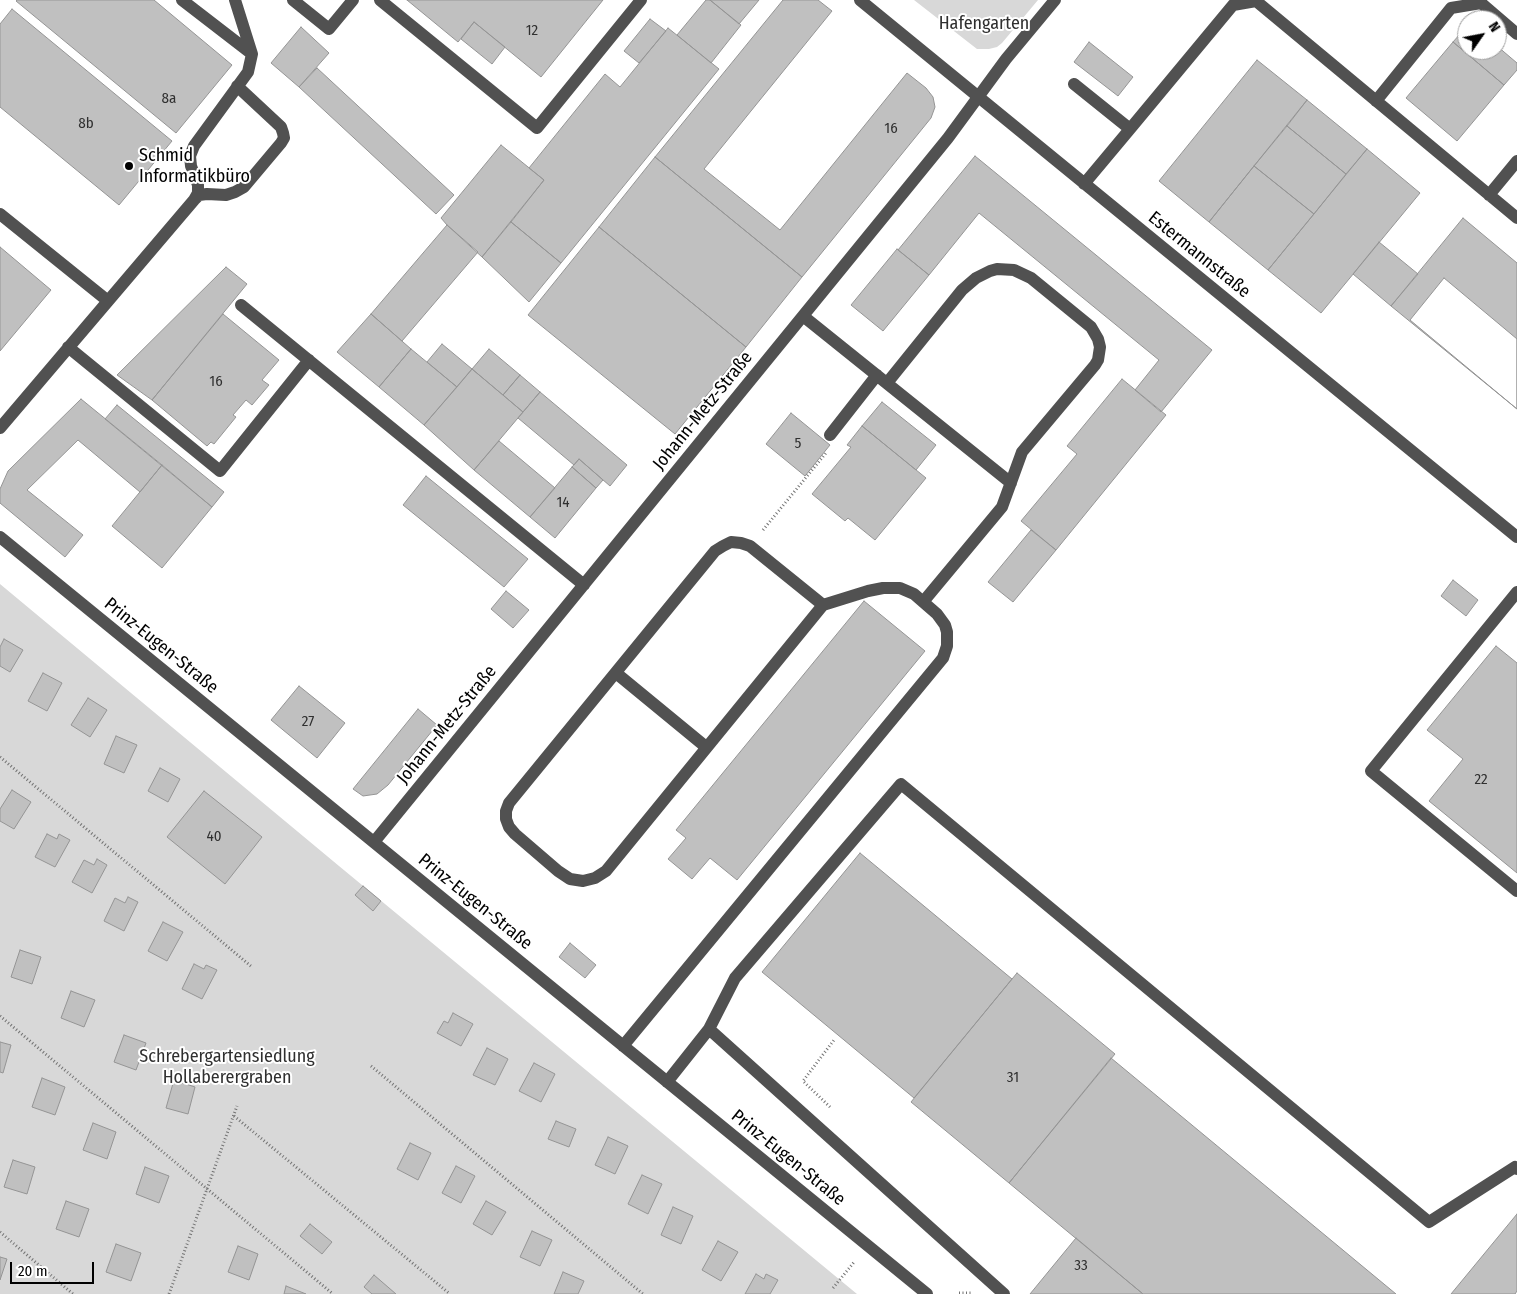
<!DOCTYPE html>
<meta charset="utf-8">
<style>
body{margin:0}
#map{position:relative;width:1517px;height:1294px;overflow:hidden;background:#fff;font-family:"Fira Sans Condensed",sans-serif}
canvas{display:block}
.north{position:absolute;left:1457px;top:10px;width:50px;height:50px;box-sizing:border-box;background:#fff;border:1px solid #999;border-radius:50%;rotate:57deg;font-size:14px;font-weight:700;line-height:20px;text-align:center;color:#000}
.north::after{content:'';display:block;margin:auto;width:18px;height:22px;background:#000;clip-path:polygon(50% 0,100% 100%,50% 72%,0 100%)}
.scale{position:absolute;left:10px;top:1262px;width:84px;height:22px;box-sizing:border-box;border:2px solid #000;border-top:0;padding-left:6px;font-size:15px;line-height:18px;white-space:nowrap;color:#000;-webkit-text-stroke:4px #fff;paint-order:stroke}
</style>
<div id="map">
<canvas width="1517" height="1294"></canvas>
<div class="north">N</div>
<div class="scale">20 m</div>
</div>
<script>
const ctx = document.querySelector('canvas').getContext('2d');
ctx.lineJoin = 'round';
function paint(path, color) { ctx.fillStyle = color; ctx.fill(path, 'evenodd'); }
const shape = rows => new Path2D(rows.map(r => 'M' + r).join(''));
function stroke(path, color, width, dash) { ctx.strokeStyle = color; ctx.lineWidth = width; ctx.lineCap = dash ? 'butt' : 'round'; ctx.setLineDash(dash || []); ctx.stroke(path); }
function label(font, color, halo, rows, align = 'center') {
  ctx.font = font + ' "Fira Sans Condensed",sans-serif'; ctx.lineWidth = 4; ctx.setLineDash([]); ctx.textBaseline = 'middle'; ctx.strokeStyle = halo; ctx.fillStyle = color; for (const [text, x, y, turn = 0] of rows) {
    ctx.save(); ctx.translate(x, y); ctx.rotate((+turn || 0) * Math.PI / 180); ctx.textAlign = isNaN(turn) ? turn : align; if (halo) ctx.strokeText(text, 0, 0); ctx.fillText(text, 0, 0); ctx.restore();
  }
}
const green = shape([
 [914,0,1038,0,1002,43,997,47,989,49,977,49],
 [0,584,339,866,857,1294,0,1294]
]);
const building = shape([
 [17,0,154,0,232,65,176,133,16,1,17,0],
 [407,0,603,0,541,77,474,22,458,42,407,0],
 [706,0,710,0,741,25,711,63,677,35,706,0],
 [710,0,759,0,739,24,710,0],
 [783,0,818,0,832,11,704,169,780,230,907,73,926,88,933,97,935,107,931,118,802,277,655,157,783,0],
 [12,9,172,141,119,205,0,107,0,24,12,9],
 [650,19,666,31,639,63,624,51,650,19],
 [474,22,505,47,492,64,461,39,474,22],
 [1467,26,1467,50,1497,50,1497,46,1517,63,1517,70,1504,85,1453,42,1467,26],
 [301,27,329,53,299,87,271,63,301,27],
 [668,28,719,69,561,263,511,222,544,180,529,168,605,74,620,87,668,28],
 [1089,42,1133,77,1118,96,1074,62,1089,42],
 [1453,42,1504,85,1457,141,1406,98,1453,42],
 [1257,60,1307,100,1209,222,1159,181,1257,60],
 [317,68,454,195,436,214,299,87,317,68],
 [1307,100,1367,149,1346,174,1287,126,1307,100],
 [1287,126,1346,174,1314,214,1254,166,1287,126],
 [501,145,544,180,482,257,447,225,441,218,501,145],
 [1367,149,1420,193,1321,313,1268,270,1367,149],
 [975,156,1212,350,1161,412,1135,390,1159,360,979,213,929,275,898,250,975,156],
 [655,157,802,277,746,347,599,227,655,157],
 [1254,166,1314,214,1268,270,1209,222,1254,166],
 [1463,218,1517,263,1517,409,1391,306,1463,218],
 [511,222,561,263,529,302,482,257,511,222],
 [447,225,478,252,402,341,371,314,447,225],
 [599,227,746,347,675,434,528,315,599,227],
 [1379,242,1418,274,1391,306,1353,274,1379,242],
 [0,247,51,290,0,351,0,247],
 [897,249,929,275,883,331,851,305,897,249],
 [226,267,247,284,152,400,117,375,226,267],
 [1444,278,1517,339,1517,409,1410,320,1444,278],
 [223,314,279,360,262,380,269,385,252,405,246,400,233,415,236,417,214,444,211,442,207,446,152,400,223,314],
 [371,314,411,349,379,387,337,352,371,314],
 [442,344,472,369,457,387,427,362,442,344],
 [411,349,457,387,424,425,379,387,411,349],
 [489,349,520,375,503,395,472,369,489,349],
 [472,369,523,412,474,470,424,425,472,369],
 [520,375,540,392,523,412,503,395,520,375],
 [1122,379,1166,415,1056,550,1021,521,1077,454,1067,446,1122,379],
 [540,392,627,465,610,486,579,459,574,465,518,418,540,392],
 [81,399,162,465,140,492,78,440,27,490,83,535,65,557,0,503,0,489,8,471,81,399],
 [882,402,936,445,916,470,862,426,882,402],
 [117,405,224,492,212,507,105,419,117,405],
 [791,413,830,445,805,476,766,444,791,413],
 [862,426,926,478,875,540,848,518,845,521,812,494,851,447,847,445,862,426],
 [499,441,555,488,530,517,474,470,499,441],
 [579,459,603,480,596,488,572,467,579,459],
 [162,465,212,507,162,568,112,526,162,465],
 [572,467,596,488,555,538,530,517,572,467],
 [426,476,528,559,504,587,403,505,426,476],
 [1031,530,1056,550,1013,602,988,582,1031,530],
 [1453,580,1478,600,1466,616,1441,596,1453,580],
 [506,591,529,610,513,628,491,609,506,591],
 [864,601,925,651,737,880,710,858,692,879,668,859,686,838,676,830,864,601],
 [4,639,23,650,10,672,0,666,0,647,4,639],
 [1496,646,1517,663,1517,873,1429,801,1463,759,1427,730,1496,646],
 [43,673,62,683,47,711,28,701,43,673],
 [299,686,345,723,317,758,271,720,299,686],
 [88,698,107,710,90,737,71,725,88,698],
 [418,709,437,725,388,785,377,794,363,796,353,789,418,709],
 [116,736,137,745,124,773,104,764,116,736],
 [160,768,180,779,168,802,148,791,160,768],
 [12,790,31,802,14,829,0,821,0,809,12,790],
 [204,791,262,837,225,884,167,837,204,791],
 [47,834,57,839,59,834,70,840,55,867,35,857,47,834],
 [860,853,1012,979,914,1098,762,972,860,853],
 [97,859,107,865,92,893,72,882,84,860,94,865,97,859],
 [363,886,381,901,373,911,355,895,363,886],
 [128,897,138,902,124,931,104,921,115,898,125,903,128,897],
 [163,922,183,932,167,961,148,951,163,922],
 [570,943,596,965,585,978,559,957,570,943],
 [20,950,41,957,32,984,11,977,20,950],
 [194,964,204,969,206,965,217,970,202,999,182,989,194,964],
 [1017,973,1115,1054,1009,1183,911,1102,1017,973],
 [71,991,95,1000,84,1027,61,1018,71,991],
 [453,1013,473,1024,461,1046,437,1033,444,1021,448,1023,453,1013],
 [124,1035,146,1043,136,1070,114,1062,124,1035],
 [0,1042,11,1045,3,1073,0,1072,0,1042],
 [487,1048,508,1059,495,1085,473,1075,487,1048],
 [1111,1058,1396,1294,1143,1294,1009,1183,1111,1058],
 [534,1063,555,1074,541,1102,519,1091,534,1063],
 [42,1078,65,1087,55,1115,32,1107,42,1078],
 [174,1080,195,1087,188,1114,166,1108,174,1080],
 [556,1121,576,1129,569,1147,548,1139,556,1121],
 [93,1123,116,1132,107,1159,83,1150,93,1123],
 [608,1137,628,1146,615,1174,595,1165,608,1137],
 [410,1143,431,1153,418,1180,397,1169,410,1143],
 [13,1160,35,1167,27,1194,4,1187,13,1160],
 [456,1166,475,1176,461,1203,442,1193,456,1166],
 [145,1167,169,1176,159,1203,136,1194,145,1167],
 [642,1175,662,1184,648,1214,628,1204,642,1175],
 [66,1201,89,1209,79,1237,56,1229,66,1201],
 [486,1201,506,1212,492,1235,473,1224,486,1201],
 [673,1207,693,1216,681,1244,661,1235,673,1207],
 [1517,1214,1517,1291,1515,1294,1451,1294,1517,1214],
 [310,1224,332,1242,322,1254,300,1236,310,1224],
 [532,1231,552,1240,540,1266,520,1257,532,1231],
 [1076,1238,1143,1294,1030,1294,1076,1238],
 [718,1241,738,1252,721,1281,702,1270,718,1241],
 [116,1244,141,1253,131,1281,106,1272,116,1244],
 [238,1246,258,1254,249,1280,228,1272,238,1246],
 [0,1257,7,1259,0,1280,0,1257],
 [563,1272,584,1281,578,1294,554,1294,563,1272],
 [756,1274,764,1279,766,1274,778,1280,770,1294,745,1294,756,1274],
 [374,1275,396,1294,372,1294,364,1287,374,1275],
 [286,1286,306,1294,284,1294,286,1286]
]);
const path = shape([
 [763,530,826,453],
 [0,757,252,967],
 [0,1016,333,1294],
 [371,1066,643,1294],
 [830,1107,803,1081,834,1040],
 [234,1116,450,1294],
 [0,1232,73,1294],
 [833,1288,855,1261],
 [959,1293,972,1293],
 [169,1294,237,1106]
]);
const minor = shape([
 [182,0,252,54],
 [293,0,329,29,353,0],
 [380,0,537,128,641,0],
 [860,0,1517,537],
 [1074,84,1130,129,1084,184],
 [1376,101,1451,8,1481,3,1517,34],
 [1130,129,1233,5,1256,1,1517,218],
 [1489,195,1517,161],
 [194,200,199,195,207,194,226,195,235,192,244,187,281,143,284,138,283,133,281,127,237,86],
 [0,214,108,301],
 [241,305,584,585],
 [803,316,1011,483],
 [68,347,220,471,309,360],
 [887,383,962,290,976,278,990,271,997,269,1014,270,1031,278,1091,327,1098,339,1100,347,1098,360,1095,365,1022,452,1002,507,923,602],
 [0,428,194,200,198,193,198,185,191,166,190,156,194,146,248,72,252,54,235,0],
 [830,435,877,375],
 [0,537,927,1294],
 [1517,592,1371,771,1517,891],
 [616,673,706,747],
 [374,842,948,138,1006,59,1055,0],
 [709,1029,1004,1294],
 [623,1046,943,658,947,646,947,632,945,625,937,614,914,594,900,588,883,588,868,591,823,605,606,871,595,878,583,881,570,879,558,871,515,834,509,827,506,819,506,811,509,803,715,551,723,546,731,542,741,543,750,546,823,605],
 [667,1082,709,1029,735,978,901,784,1429,1222,1515,1167,1517,1169]
]);
const markers = [
 [129,166,5,"#000"]
];
const numberNames = [
 ["12",532,31],
 ["8a",169,99],
 ["8b",86,124],
 ["16",891,129],
 ["16",216,382],
 ["5",798,444],
 ["14",563,503],
 ["27",308,722],
 ["22",1481,780],
 ["40",214,837],
 ["31",1013,1078],
 ["33",1081,1266]
];
const parkNames = [
 ["Hafengarten",984,24],
 ["Schrebergartensiedlung",227,1057],
 ["Hollaberergraben",227,1078]
];
const poiNames = [
 ["Schmid",139,156],
 ["Informatikbüro",139,177]
];
const streetNames = [
 ["Estermannstraße",1199,255,39],
 ["Johann-Metz-Straße",703,411,-51],
 ["Prinz-Eugen-Straße",161,646,39],
 ["Johann-Metz-Straße",447,725,-51],
 ["Prinz-Eugen-Straße",475,902,39],
 ["Prinz-Eugen-Straße",788,1158,39]
];
paint(green, '#d8d8d8');
paint(building, '#c0c0c0');
stroke(building, '#959595', 1);
stroke(path, '#737373', 3, [1, 2.5]);
stroke(minor, '#515151', 12);
for (const [x, y, r, color] of markers) { const dot = new Path2D(); dot.arc(x, y, r, 0, 2 * Math.PI); ctx.fillStyle = color; ctx.fill(dot); stroke(dot, '#fff', 2); }
label('15px', '#303030', null, numberNames);
label('18px', '#2f2f2f', '#fff', parkNames);
label('18px', '#000', '#fff', poiNames, 'left');
label('18px', '#000', '#fff', streetNames);
</script>
